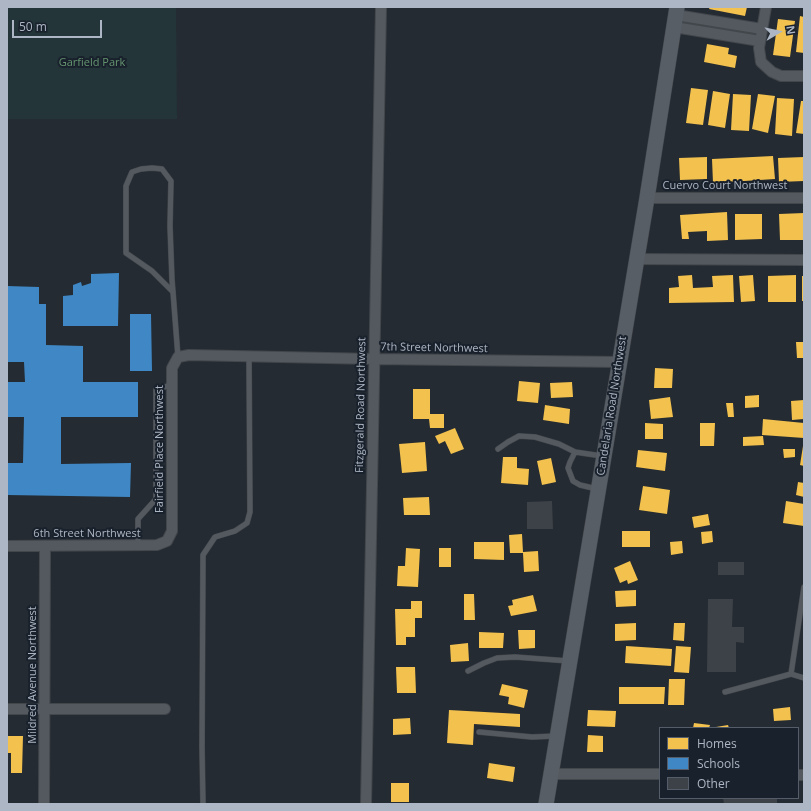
<!DOCTYPE html>
<style>
body{margin:0}
#map{position:relative;width:811px;height:811px;overflow:hidden;background:#252b32;font-family:"Open Sans",sans-serif}
canvas{display:block}
.frame{position:absolute;inset:0;border:8px solid #adb6c4;pointer-events:none}
.legend{position:absolute;left:659px;top:727px;width:140px;height:72px;box-sizing:border-box;background:#19212c;border:1px solid #545d69;margin:0;padding:5px 7px;list-style:none;font-size:12px;color:#adb6c4}
.legend li{display:flex;align-items:center;gap:8px;height:20px}
.legend b{width:20px;border:1px solid #545d69}
.north{position:absolute;left:759px;top:12px;width:40px;height:40px;-webkit-text-stroke:3px #19212c;paint-order:stroke;rotate:81deg;font-size:11px;font-weight:700;line-height:16px;text-align:center;color:#adb6c4}
.north::after{content:'';display:block;margin:auto;width:14px;height:18px;background:#adb6c4;clip-path:polygon(50% 0,100% 100%,50% 72%,0 100%)}
.scale{position:absolute;left:12px;top:20px;width:90px;height:18px;box-sizing:border-box;border:2px solid #adb6c4;border-top:0;padding-left:5px;font-size:12px;line-height:14px;white-space:nowrap;color:#adb6c4;-webkit-text-stroke:3px #19212c;paint-order:stroke}
</style>
<div id="map">
<canvas width="811" height="811"></canvas>
<div class="frame"></div>
<ul class="legend">
<li><b style="height:11px;background:#f2c14e"></b>Homes</li>
<li><b style="height:11px;background:#3f88c5"></b>Schools</li>
<li><b style="height:11px;background:#3d4248"></b>Other</li>
</ul>
<div class="north">N</div>
<div class="scale">50 m</div>
</div>
<script>
const ctx = document.querySelector('canvas').getContext('2d');
ctx.lineJoin = 'round';
function paint(path, color) { ctx.fillStyle = color; ctx.fill(path, 'evenodd'); }
const shape = rows => new Path2D(rows.map(r => 'M' + r).join(''));
function stroke(path, color, width, dash) { ctx.strokeStyle = color; ctx.lineWidth = width; ctx.lineCap = dash ? 'butt' : 'round'; ctx.setLineDash(dash || []); ctx.stroke(path); }
function label(font, color, halo, rows, align = 'center') {
  ctx.font = font + ' "Open Sans",sans-serif'; ctx.lineWidth = 4; ctx.setLineDash([]); ctx.textBaseline = 'middle'; ctx.strokeStyle = halo; ctx.fillStyle = color; for (const [text, x, y, turn = 0] of rows) {
    ctx.save(); ctx.translate(x, y); ctx.rotate((+turn || 0) * Math.PI / 180); ctx.textAlign = isNaN(turn) ? turn : align; if (halo) ctx.strokeText(text, 0, 0); ctx.fillText(text, 0, 0); ctx.restore();
  }
}
const green = shape([
 [7,7,176,7,177,119,7,119]
]);
const homes = shape([
 [710,7,747,7,745,16,709,9],
 [800,16,804,17,804,53,796,52],
 [778,19,795,21,790,57,773,55],
 [707,44,729,48,728,54,737,56,735,68,704,62],
 [691,88,708,90,703,125,686,123],
 [713,91,730,94,725,128,708,125],
 [733,94,751,95,749,131,731,130],
 [758,94,775,96,768,133,752,129],
 [777,98,794,99,792,136,775,134],
 [801,101,804,101,804,134,796,133],
 [773,156,775,179,713,183,712,159],
 [707,157,707,179,680,180,679,158],
 [804,157,804,181,779,182,778,158],
 [727,212,728,240,707,241,707,231,688,232,689,239,682,239,680,215],
 [804,213,804,240,780,240,779,214],
 [735,214,762,214,762,239,735,240],
 [692,275,693,288,713,287,712,276,733,275,734,302,669,303,669,288,679,287,678,276],
 [753,275,755,301,741,302,739,276],
 [796,275,796,302,768,302,768,276],
 [802,276,804,276,804,301,802,301],
 [796,342,804,342,804,358,797,358],
 [655,368,673,369,672,388,654,388],
 [519,381,540,383,538,403,517,401],
 [572,382,573,397,551,398,550,383],
 [413,389,430,389,430,414,444,414,444,428,430,428,429,419,413,419],
 [759,395,759,407,745,408,745,396],
 [670,397,673,417,651,419,649,400],
 [804,400,804,419,792,420,791,401],
 [726,403,733,403,734,417,728,417],
 [545,405,570,409,569,424,543,420],
 [763,419,804,423,804,438,762,435],
 [645,423,663,424,663,439,645,439],
 [700,423,715,423,714,446,700,446],
 [455,428,464,449,451,454,445,441,439,444,435,436],
 [763,436,764,445,743,446,743,437],
 [425,442,427,471,402,473,399,444],
 [803,446,804,446,804,466,800,465],
 [783,449,795,449,795,457,784,458],
 [638,450,667,453,665,471,636,467],
 [503,457,517,457,517,468,529,469,528,485,501,483],
 [551,458,556,482,542,485,537,461],
 [798,482,804,483,804,497,796,495],
 [643,486,670,490,667,514,639,510],
 [429,497,430,515,404,515,403,498],
 [786,501,804,504,804,526,783,523],
 [708,514,710,525,694,528,692,517],
 [622,531,650,531,650,547,622,547],
 [712,531,713,542,702,544,701,532],
 [522,534,523,552,538,551,539,571,524,572,523,553,510,553,509,535],
 [682,541,683,553,671,555,670,542],
 [474,542,504,542,504,560,474,559],
 [406,548,420,549,418,587,397,586,398,566,405,566],
 [439,548,451,548,451,567,439,567],
 [630,561,638,580,628,584,627,580,620,583,614,568],
 [636,590,636,606,616,607,615,591],
 [464,594,474,594,475,620,464,620],
 [533,595,537,611,511,616,508,606,513,605,512,600],
 [411,601,422,601,422,618,415,618,415,637,406,637,406,645,396,645,395,609,411,609],
 [636,623,636,640,615,641,615,624],
 [674,623,685,623,684,641,673,640],
 [518,630,535,630,535,648,519,649],
 [479,632,504,633,503,648,479,648],
 [468,643,469,661,451,662,450,645],
 [626,646,672,649,671,666,625,663],
 [676,646,691,647,689,673,674,672],
 [396,667,415,667,416,693,397,693],
 [669,679,685,679,684,705,668,705],
 [502,684,528,690,524,708,508,704,509,697,499,695],
 [619,687,665,687,664,704,619,704],
 [790,707,791,720,774,721,773,709],
 [449,710,520,714,520,727,474,724,473,745,447,743],
 [588,710,616,711,615,727,587,726],
 [410,718,411,734,393,735,393,719],
 [694,723,710,725,709,728,693,728],
 [728,725,729,728,716,728,716,727],
 [588,735,603,736,603,752,587,752],
 [8,736,23,736,22,773,11,773,11,753,8,753],
 [489,763,515,767,513,782,487,778],
 [391,783,409,783,409,802,391,802]
]);
const schools = shape([
 [119,273,118,326,63,326,63,296,73,295,73,285,81,282,82,286,91,283,91,274],
 [7,286,39,287,39,304,46,304,46,345,83,346,83,382,138,382,138,417,61,417,61,464,131,463,130,497,7,495,7,463,23,463,24,417,7,417,7,382,25,382,24,362,7,362],
 [130,314,151,314,152,371,130,371]
]);
const building = shape([
 [552,501,553,529,527,529,527,502],
 [718,562,744,562,744,575,718,575],
 [708,599,733,599,732,627,744,627,744,643,736,642,736,672,707,672],
 [723,798,777,798,777,804,724,804]
]);
const lane = shape([
 [173,292,152,271,126,253,126,186,132,172,141,169,152,168,162,169,171,181,170,226,172,280,173,292,178,357],
 [498,449,508,442,519,436,535,437,559,444,575,452,602,456],
 [575,452,570,462,568,468,573,481,580,485,597,489],
 [138,546,138,519,156,499,156,389,172,385],
 [804,587,791,674,804,678],
 [468,671,484,663,497,658,515,657,569,661],
 [725,692,791,674],
 [479,732,532,737,556,736],
 [203,804,202,747,203,555,215,537,235,531,247,523,250,512,249,357]
]);
const street = shape([
 [766,7,759,48,761,62,772,72,781,76,804,76],
 [676,15,762,29],
 [674,27,760,41],
 [647,198,804,198],
 [636,259,804,260],
 [7,546,157,545,167,541,172,531,172,368,178,357,189,355,374,359,619,362],
 [7,709,165,709],
 [551,774,660,774],
 [798,775,804,775],
 [44,804,45,546],
 [366,804,381,7]
]);
const secondary = shape([
 [546,804,647,198,677,7]
]);
const parkNames = [
 ["Garfield Park",92,63]
];
const streetNames = [
 ["Cuervo Court Northwest",725,186],
 ["7th Street Northwest",434,348,1],
 ["Fitzgerald Road Northwest",361,405,-89],
 ["Candelaria Road Northwest",612,406,-81],
 ["Fairfield Place Northwest",160,449,-90],
 ["6th Street Northwest",87,534],
 ["Mildred Avenue Northwest",33,675,-90]
];
paint(green, '#233538');
paint(homes, '#f2c14e');
paint(schools, '#3f88c5');
paint(building, '#3d4248');
stroke(lane, '#42474c', 6);
stroke(street, '#42474c', 12);
stroke(secondary, '#42474c', 16);
stroke(lane, '#545960', 5);
stroke(street, '#545960', 10);
stroke(secondary, '#585e66', 15);
label('11px', '#659570', '#19212c', parkNames);
label('11px', '#adb6c4', '#19212c', streetNames);
</script>
